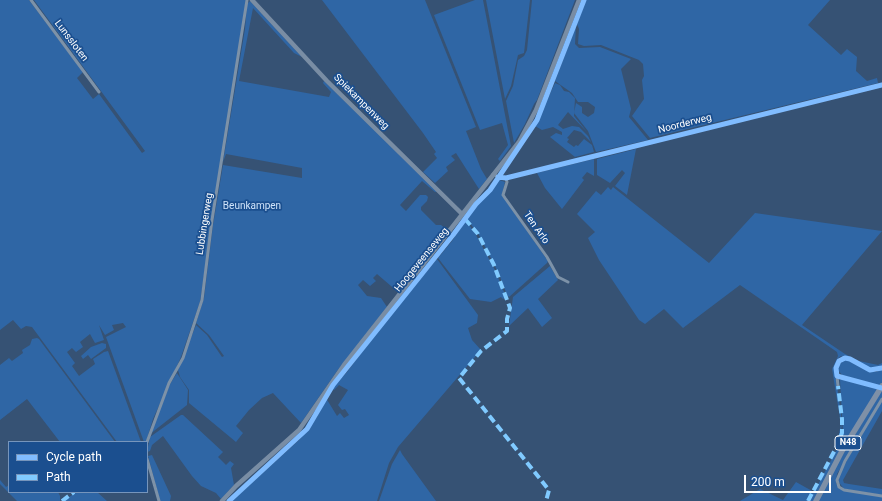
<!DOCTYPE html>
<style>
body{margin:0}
#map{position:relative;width:882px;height:501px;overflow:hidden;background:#365274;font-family:Roboto,sans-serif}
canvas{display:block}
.legend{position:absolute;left:8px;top:441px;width:140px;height:52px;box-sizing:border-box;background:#1b4f8f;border:1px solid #7695bc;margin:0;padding:5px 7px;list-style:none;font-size:12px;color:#fff}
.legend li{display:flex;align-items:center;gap:8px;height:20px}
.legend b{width:20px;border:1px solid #7695bc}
.scale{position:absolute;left:744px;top:475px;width:87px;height:18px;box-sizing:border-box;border:2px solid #fff;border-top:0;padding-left:5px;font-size:12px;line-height:14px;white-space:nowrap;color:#fff;-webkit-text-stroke:3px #1b4f8f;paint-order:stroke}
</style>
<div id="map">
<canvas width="882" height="501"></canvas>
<ul class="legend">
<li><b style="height:5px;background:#80bcff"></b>Cycle path</li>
<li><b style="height:5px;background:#80caff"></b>Path</li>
</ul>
<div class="scale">200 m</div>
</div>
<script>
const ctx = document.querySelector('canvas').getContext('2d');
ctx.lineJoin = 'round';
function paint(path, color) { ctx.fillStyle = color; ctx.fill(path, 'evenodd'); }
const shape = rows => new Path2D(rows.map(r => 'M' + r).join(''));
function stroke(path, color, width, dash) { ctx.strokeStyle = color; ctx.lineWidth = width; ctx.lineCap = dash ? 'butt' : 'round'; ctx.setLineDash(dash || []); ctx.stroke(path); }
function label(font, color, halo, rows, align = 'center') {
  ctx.font = font + ' Roboto,sans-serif'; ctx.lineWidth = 3.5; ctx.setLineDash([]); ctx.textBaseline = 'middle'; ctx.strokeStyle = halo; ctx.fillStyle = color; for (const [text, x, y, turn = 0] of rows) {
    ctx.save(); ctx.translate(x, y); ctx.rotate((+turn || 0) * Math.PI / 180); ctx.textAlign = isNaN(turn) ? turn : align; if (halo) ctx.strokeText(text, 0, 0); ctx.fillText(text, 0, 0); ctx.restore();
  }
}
const green = shape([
 [0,0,29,0,83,72,77,78,93,99,99,94,142,153,145,151,34,0,246,0,200,302,181,357,153,419,146,442,144,442,106,337,126,327,123,323,112,325,114,330,105,335,99,325,104,340,95,343,90,334,80,342,83,347,76,352,72,348,67,352,75,363,72,366,79,376,95,364,93,359,104,352,108,351,141,442,117,442,32,327,26,326,21,329,13,320,0,330],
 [322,0,425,0,476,127,466,131,481,169,487,179,479,189,456,153,451,156,455,160,446,167,448,171,435,183,423,172,437,158,434,154,436,152,423,133],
 [475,0,483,0,511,146,500,161,498,159,508,145,502,123,480,130,434,15],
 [486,0,530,0,524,53,518,55,511,86,505,99],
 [532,0,575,0,537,100,534,104,525,124,514,143,506,101,513,86,518,60,524,56,527,50],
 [586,0,830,0,808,25,841,55,847,49,857,57,856,71,867,81,877,78,878,83,650,138,632,116,644,99,642,80,644,76,643,64,639,60,601,45,584,46,578,44,579,29,577,24],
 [250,1,302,57,294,53,253,8,239,81,329,97,331,92,323,83,324,81,438,191,435,192,422,181,400,205,406,211,420,195,426,195,428,197,427,201,421,207,421,210,436,225,441,225,447,230,398,292,377,274,373,278,376,281,370,286,363,280,358,285,367,296,381,298,387,307,337,371,301,423,273,393,262,398,249,410,236,426,243,433,236,442,189,403,189,390,180,377,178,370,196,325,207,335,222,357,224,356,209,335,196,323,204,298,213,225,223,165,302,178,302,168,226,154,223,162,245,29,247,4],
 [576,26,575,44,579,48,600,47,631,59,621,69,631,109,629,117,648,140,596,152,588,131,574,113,576,103,582,107,582,113,588,117,594,113,595,107,588,102,578,102,572,93,555,81],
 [555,83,560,85,564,91,569,92,575,98,574,116,587,132,568,112,558,125,563,129,572,126,579,127,588,136,591,142,581,132,574,130,567,138,569,139,567,142,574,147,576,145,578,146,584,139,592,145,594,152,575,157,550,137,556,133,562,135,562,132,553,127,542,130,535,126],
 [636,149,627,195,615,186,625,173,622,170,610,183,597,175,597,159],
 [594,159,594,176,587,172,582,178,584,180,562,209,545,188,537,173],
 [497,179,505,182,502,195,548,261,547,263,509,297,507,295,499,274,479,235,466,218,479,202,491,190],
 [608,187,611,190,613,187,709,263,755,213,882,231,802,325,845,354,859,361,878,365,882,363,882,366,879,368,871,369,852,359,842,357,841,356,837,359,835,370,842,422,841,432,837,443,841,424,832,369,838,356,837,352,740,285,683,328,664,309,645,324,639,320,599,260,588,238,595,232,577,214,596,191,601,195],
 [466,220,476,235,495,270,506,297,503,299,501,297,491,302,470,299,438,258,452,241],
 [437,259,478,315,477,323,468,328,472,340,481,350,398,447,389,463,377,501,232,501,299,440,317,417,326,398,337,416,340,413,344,418,349,415,345,409,342,410,338,405,348,390,339,385,334,390,332,388,347,372,382,325],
 [550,266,558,280,538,299,552,318,542,327,528,308,509,326,513,297],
 [37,338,39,339,115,442,60,442,27,399,0,420,0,365,9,358,12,361,23,353,22,350,30,345,32,339],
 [102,343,106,344,106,348,91,359,88,355,83,359,81,356,91,347],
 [844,360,850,360,869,371,876,372,882,369,882,383,839,461,882,390,882,397,837,474,836,483,839,488,882,497,882,501,740,501,760,489,783,500,796,482,814,492,837,449,843,433,840,380,843,378,870,387,878,386,842,375,838,370,838,366],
 [177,373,188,390,187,405,150,434,170,384],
 [882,400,882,411,843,480,844,483,849,484,882,489,882,495,844,489,838,481,839,474],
 [181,415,183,415,223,452,218,457,226,465,230,461,234,464,231,468,234,485,221,499,216,493,201,486,192,476,163,436,152,445,150,451,147,452,150,437],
 [400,450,402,454,436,501,379,501,392,464],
 [152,455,171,496,170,501,160,501,148,456],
 [0,480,6,487,9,485,9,492,58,492,60,496,60,501,17,501,0,484],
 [76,492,97,492,107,501,64,501]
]);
const minor = shape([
 [31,0,99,92],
 [493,174,500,178,506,178,882,85],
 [506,178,507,182,503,195,505,198,547,257,558,277,568,282],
 [837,376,878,387],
 [838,386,836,366,839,361,843,358,850,359,870,370,882,368],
 [882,399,845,461,837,480,839,487,844,490,882,496],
 [147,442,169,383,183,358,202,300,212,220,247,0],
 [147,459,159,501]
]);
const secondary = shape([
 [252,0,327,81,462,214],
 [222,501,236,486,299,430,344,365,519,142,536,110,579,0]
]);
const trunk = shape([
 [816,501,842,451,882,386]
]);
const quiet = shape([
 [465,219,478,234,494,265,510,308,507,319,507,331,481,351,459,378,549,490,546,501],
 [62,501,74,492],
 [808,501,837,446,842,433,842,419,838,386]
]);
const cycleway = shape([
 [498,177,506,178,882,85],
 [882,368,870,370,850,359,845,358,839,361,836,368,837,376,882,388],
 [229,501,307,429,333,385,453,235,476,204,490,190,537,120,584,0]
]);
const shields = [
 [848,443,26]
];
const shieldNames = [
 ["N48",848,443]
];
const streetNames = [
 ["Lunssloten",71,41,53],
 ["Spiekampenweg",361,102,45],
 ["Noorderweg",685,124,-14],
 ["Lubbingerweg",205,224,-81],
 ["Ten Arlo",536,228,55],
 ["Hoogeveenseweg",422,260,-51]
];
const parkNames = [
 ["Beunkampen",252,206]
];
paint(green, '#2f66a5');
stroke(minor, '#7d92a8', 3);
stroke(secondary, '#798da4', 4.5);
stroke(trunk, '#7e90a7', 5.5);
stroke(quiet, '#80caff', 4, [8, 4]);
stroke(cycleway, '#80bcff', 5);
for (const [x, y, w] of shields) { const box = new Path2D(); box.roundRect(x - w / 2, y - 7, w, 14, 3); ctx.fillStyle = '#1b4f8f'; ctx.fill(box); stroke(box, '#fff', 1); }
label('bold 9px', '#fff', null, shieldNames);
label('10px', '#fff', '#1b4f8f', streetNames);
label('10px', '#cfe3fa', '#1b4f8f', parkNames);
</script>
